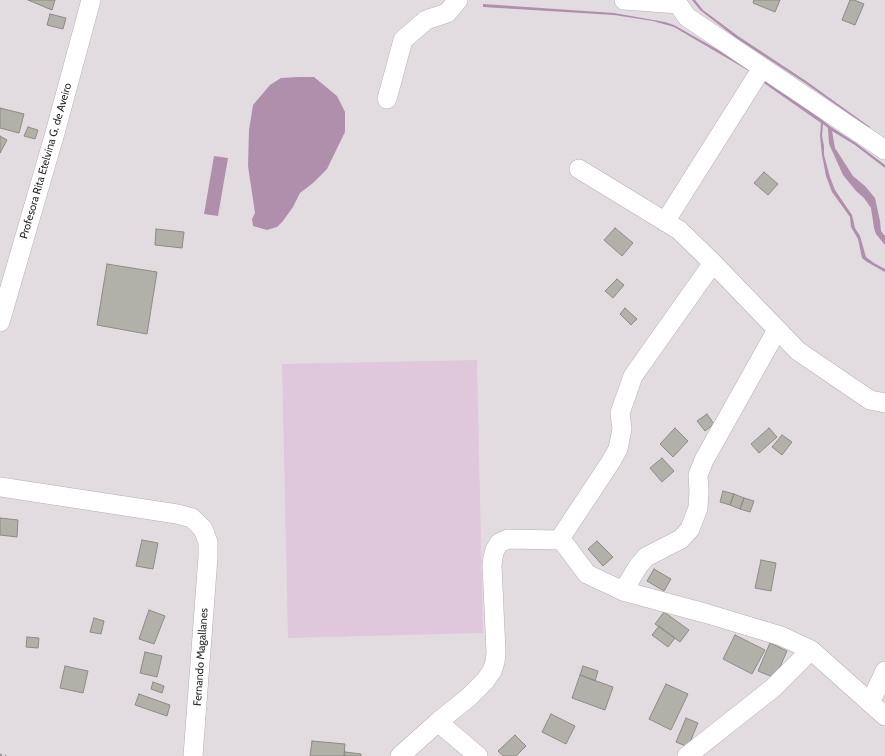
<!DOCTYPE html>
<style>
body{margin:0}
canvas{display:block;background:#e2dce1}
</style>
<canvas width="885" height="756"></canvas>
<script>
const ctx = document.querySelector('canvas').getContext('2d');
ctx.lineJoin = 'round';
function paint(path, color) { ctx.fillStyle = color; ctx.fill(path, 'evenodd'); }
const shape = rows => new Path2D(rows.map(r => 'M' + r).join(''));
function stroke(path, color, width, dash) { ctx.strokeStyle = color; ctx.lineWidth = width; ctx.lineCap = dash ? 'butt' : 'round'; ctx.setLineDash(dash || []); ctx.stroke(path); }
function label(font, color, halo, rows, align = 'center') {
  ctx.font = font + ' Cabin,sans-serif'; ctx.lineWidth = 3; ctx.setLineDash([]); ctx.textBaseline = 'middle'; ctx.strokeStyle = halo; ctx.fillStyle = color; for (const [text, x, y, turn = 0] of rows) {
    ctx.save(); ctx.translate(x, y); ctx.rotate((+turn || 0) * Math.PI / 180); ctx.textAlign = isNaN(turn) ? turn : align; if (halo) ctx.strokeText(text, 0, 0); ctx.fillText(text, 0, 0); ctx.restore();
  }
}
const green = shape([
 [477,360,483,633,288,638,282,364]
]);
const water = shape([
 [692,0,695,0,703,10,738,36,806,81,870,127,869,128,805,83,736,38,700,10],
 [483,4,614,13,665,22,674,25,750,68,749,71,674,27,653,21,614,15,483,7],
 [299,77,314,77,337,96,345,112,345,132,327,169,313,183,300,193,293,207,283,221,277,227,267,230,253,226,252,219,255,213,248,166,249,130,253,105,270,85,281,78],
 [763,79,817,116,831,127,856,143,885,165,885,168,855,145,832,131,835,148,853,176,865,186,875,198,880,221,881,231,885,236,885,245,876,234,874,228,871,208,864,198,856,191,843,175,829,144,828,128,823,124,822,136,824,146,824,155,830,177,835,190,852,215,855,228,860,236,866,257,874,263,885,269,885,272,867,262,862,258,858,239,851,227,850,217,832,192,826,176,822,155,820,136,821,123,761,81],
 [214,156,228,158,218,216,204,214]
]);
const building = shape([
 [28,0,55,0,52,10,28,0],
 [754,0,780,0,775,12,753,3,754,0],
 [850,0,854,0,864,4,855,25,842,20,850,0],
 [50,14,66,18,63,29,47,25,50,14],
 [0,108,24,114,19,133,0,128,0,108],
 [28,127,38,130,35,139,24,136,28,127],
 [0,136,7,140,0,153,0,136],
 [764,172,778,184,768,195,754,183,764,172],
 [615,228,633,243,622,256,604,240,615,228],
 [156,229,184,232,182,248,155,245,156,229],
 [107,264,157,272,147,334,97,325,107,264],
 [617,279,624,285,613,298,605,291,617,279],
 [625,308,637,319,631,325,620,314,625,308],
 [707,414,714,424,705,431,697,421,707,414],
 [675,428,688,441,673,457,660,444,675,428],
 [769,428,777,437,759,453,751,444,769,428],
 [782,435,792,442,782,455,772,447,782,435],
 [662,458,674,471,662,482,650,468,662,458],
 [723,491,734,494,730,505,720,502,723,491],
 [734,494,744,498,740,509,730,505,734,494],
 [744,498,754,501,750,512,740,509,744,498],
 [0,518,18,520,17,537,0,535,0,518],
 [142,540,158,543,153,569,136,566,142,540],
 [597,541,613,557,603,566,588,549,597,541],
 [761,560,776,563,771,591,755,588,761,560],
 [654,569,671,579,664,591,647,581,654,569],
 [149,610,165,616,154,644,139,639,149,610],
 [664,612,689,630,680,642,655,624,664,612],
 [94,618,104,621,101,634,90,632,94,618],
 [659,626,675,638,668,647,652,635,659,626],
 [735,635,765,650,752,674,723,659,735,635],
 [27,637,39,638,38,648,26,647,27,637],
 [770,643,787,651,775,678,758,671,770,643],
 [145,652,162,656,157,677,140,673,145,652],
 [65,666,88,671,83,693,60,688,65,666],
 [583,666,598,671,595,681,580,675,583,666],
 [580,675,613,687,605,710,572,698,580,675],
 [153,682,164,686,162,693,151,689,153,682],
 [666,684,688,694,671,730,649,719,666,684],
 [139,694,170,705,167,716,135,705,139,694],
 [551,714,575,726,566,744,542,732,551,714],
 [686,718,698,723,688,747,676,742,686,718],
 [515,735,526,746,516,756,503,756,498,751,515,735],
 [312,741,345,744,344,756,310,756,312,741],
 [345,752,361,754,361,756,344,756,345,752]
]);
const path = shape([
 [0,755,6,756]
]);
const minor = shape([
 [624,0,678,4],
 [676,0,678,4,687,17,885,150],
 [387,99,403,40,426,20,447,13,458,0],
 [579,169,679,230,713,263,798,351,870,400,885,403],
 [665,222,762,68],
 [0,322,55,133,91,0],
 [0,487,177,514,192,518,203,529,208,542,208,557,193,756],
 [559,540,610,463,618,449,622,429,620,413,633,376,713,263],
 [623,591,639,565,646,557,681,539,690,529,698,508,699,491,698,475,704,460,777,330],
 [870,703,885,671],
 [438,722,478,756],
 [400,756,438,722,469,697,485,681,492,671,495,662,496,652,492,565,493,557,495,550,499,543,508,539,559,540,563,542,587,574,623,591,708,614,781,636,811,650,885,716],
 [687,756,773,688,811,650]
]);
const streetNames = [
 ["Profesora Rita Etelvina G. de Aveiro",46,161,-74],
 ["Fernando Magallanes",201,657,-86]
];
paint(green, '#dfc8dc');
paint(water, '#af8fab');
paint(building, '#b1b0a9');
stroke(building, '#8c8b84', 1);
stroke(minor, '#b4aeb3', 20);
stroke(path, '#9a9599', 2.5, [2, 3]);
stroke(minor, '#fff', 19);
label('11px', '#2c292b', '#fff', streetNames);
</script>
